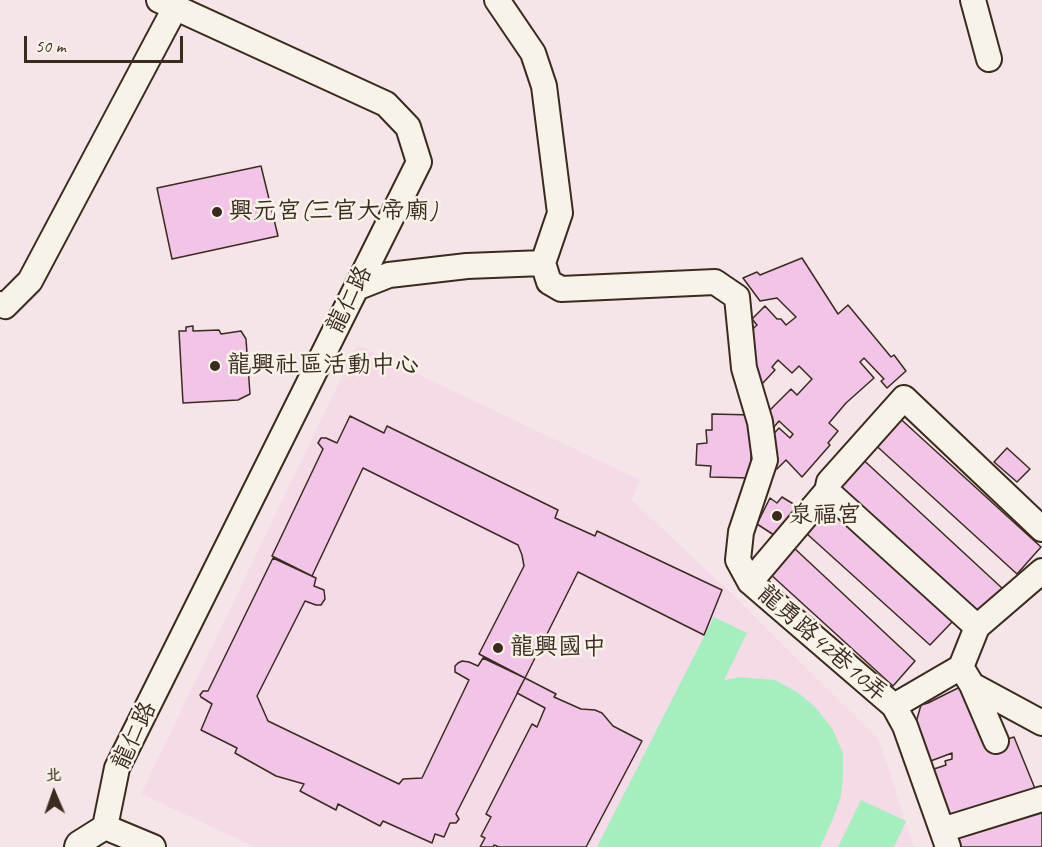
<!DOCTYPE html>
<meta charset="utf-8">
<style>
body{margin:0}
#map{position:relative;width:1042px;height:847px;overflow:hidden;background:#f6e5e8;font-family:Caveat,"LXGW WenKai TC",sans-serif}
canvas{display:block}
.north{position:absolute;left:24px;top:763px;width:60px;height:60px;-webkit-text-stroke:4px #f7f3e8;paint-order:stroke;rotate:358deg;font-size:16px;font-weight:700;line-height:24px;text-align:center;color:#3b2a1e}
.north::after{content:'';display:block;margin:auto;width:21px;height:27px;background:#3b2a1e;clip-path:polygon(50% 0,100% 100%,50% 72%,0 100%)}
.scale{position:absolute;left:24px;top:36px;width:159px;height:27px;box-sizing:border-box;border:3px solid #3b2a1e;border-top:0;padding-left:8px;font-size:18px;line-height:21px;white-space:nowrap;color:#3b2a1e;-webkit-text-stroke:4px #f7f3e8;paint-order:stroke}
</style>
<div id="map">
<canvas width="1042" height="847"></canvas>
<div class="north">北</div>
<div class="scale">50 m</div>
</div>
<script>
const ctx = document.querySelector('canvas').getContext('2d');
ctx.lineJoin = 'round';
function paint(path, color) { ctx.fillStyle = color; ctx.fill(path, 'evenodd'); }
const shape = rows => new Path2D(rows.map(r => 'M' + r).join(''));
function stroke(path, color, width, dash) { ctx.strokeStyle = color; ctx.lineWidth = width; ctx.lineCap = dash ? 'butt' : 'round'; ctx.setLineDash(dash || []); ctx.stroke(path); }
function label(font, color, halo, rows, align = 'center') {
  ctx.font = font + ' Caveat,"LXGW WenKai TC",sans-serif'; ctx.lineWidth = 5; ctx.setLineDash([]); ctx.textBaseline = 'middle'; ctx.strokeStyle = halo; ctx.fillStyle = color; for (const [text, x, y, turn = 0] of rows) {
    ctx.save(); ctx.translate(x, y); ctx.rotate((+turn || 0) * Math.PI / 180); ctx.textAlign = isNaN(turn) ? turn : align; if (halo) ctx.strokeText(text, 0, 0); ctx.fillText(text, 0, 0); ctx.restore();
  }
}
const built = shape([
 [357,345,640,480,632,500,730,592,879,740,914,847,255,847,141,794]
]);
const green = shape([
 [714,617,747,633,724,680,740,677,775,680,797,692,815,707,832,728,843,753,843,775,841,796,833,819,820,847,597,847],
 [861,800,906,821,894,847,838,847]
]);
const building = shape([
 [261,166,278,236,172,259,157,188,261,166],
 [802,258,838,314,848,305,891,357,894,355,906,371,887,388,881,381,884,379,864,358,860,362,874,378,846,403,829,423,838,431,828,443,830,445,802,477,786,460,777,469,769,460,768,440,779,428,790,438,793,434,779,421,769,433,767,419,771,415,768,412,791,389,797,395,812,379,799,366,792,373,778,360,772,367,775,370,761,385,749,364,756,357,749,351,754,346,745,336,757,325,752,319,765,306,777,319,781,319,786,325,796,317,777,298,760,301,743,278,757,272,760,275,802,258],
 [193,326,193,331,219,330,221,334,241,331,246,339,250,394,238,400,183,403,179,331,186,331,186,327,193,326],
 [894,413,1041,547,1017,574,870,440,894,413],
 [712,414,753,415,750,478,710,477,711,466,696,465,697,444,707,443,706,430,712,430,712,414],
 [350,416,384,433,387,426,558,510,555,518,595,536,597,531,722,590,704,635,578,572,525,678,479,654,524,566,522,555,518,545,363,468,312,576,272,556,323,449,318,443,321,438,326,438,337,443,350,416],
 [1007,448,1030,469,1017,482,994,462,1007,448],
 [857,454,1003,589,980,614,833,480,857,454],
 [782,497,800,508,777,537,757,524,770,498,777,503,782,497],
 [830,507,953,621,930,645,806,533,830,507],
 [793,547,915,661,893,686,769,573,793,547],
 [273,558,316,578,314,586,324,590,325,599,321,605,316,605,305,601,257,696,268,721,399,784,403,779,422,778,469,680,455,672,455,666,458,663,462,661,469,662,478,666,483,658,525,678,456,814,459,819,456,823,450,823,444,837,435,834,432,843,383,821,380,826,338,804,336,810,300,791,304,784,276,776,235,753,237,748,201,730,212,704,201,697,200,695,203,691,208,691,273,558],
 [525,678,556,694,554,697,581,709,595,710,602,713,613,726,642,741,586,847,499,847,494,845,493,847,480,847,485,838,481,836,491,817,486,814,532,724,537,727,545,708,517,693,525,678],
 [966,684,988,745,1014,737,1036,791,946,820,931,770,946,765,945,761,952,759,952,753,928,762,915,726,921,705,928,703,966,684],
 [1042,809,1042,847,956,847,953,838,1042,809]
]);
const minor = shape([
 [497,0,533,53,544,86,560,213,543,263,549,282,561,289,715,282,737,297,744,368,760,422,765,460,741,532,738,560,750,582,894,706,905,726,948,847],
 [973,0,989,59],
 [356,288,389,275,467,266,543,263],
 [0,304,5,306,30,281,175,8],
 [827,491,977,627],
 [750,582,827,491,829,482,904,398,1042,529],
 [961,667,972,685,996,741],
 [972,685,1042,723],
 [894,706,961,667,977,627,1042,571],
 [105,827,153,847],
 [942,830,1042,799],
 [77,847,78,844,105,827,117,768,419,162,408,127,386,104,159,0]
]);
const markers = [
 [217,212,6,"#3b2a1e"],
 [215,366,6,"#3b2a1e"],
 [777,516,6,"#3b2a1e"],
 [498,648,6,"#3b2a1e"]
];
const poiNames = [
 ["興元宮(三官大帝廟)",229,212],
 ["龍興社區活動中心",227,366],
 ["泉福宮",789,516],
 ["龍興國中",510,648]
];
const streetNames = [
 ["龍仁路",350,300,-64],
 ["龍勇路42巷10弄",822,644,41],
 ["龍仁路",135,736,-65]
];
paint(built, '#f5dbe8');
paint(green, '#a5efbe');
paint(building, '#f2c4e8');
stroke(building, '#3b2a1e', 1.5);
stroke(minor, '#3b2a1e', 28);
stroke(minor, '#f7f3e8', 24);
for (const [x, y, r, color] of markers) { const dot = new Path2D(); dot.arc(x, y, r, 0, 2 * Math.PI); ctx.fillStyle = color; ctx.fill(dot); stroke(dot, '#f7f3e8', 2); }
label('24px', '#3b2a1e', '#f7f3e8', poiNames, 'left');
label('24px', '#3b2a1e', '#f7f3e8', streetNames);
</script>
